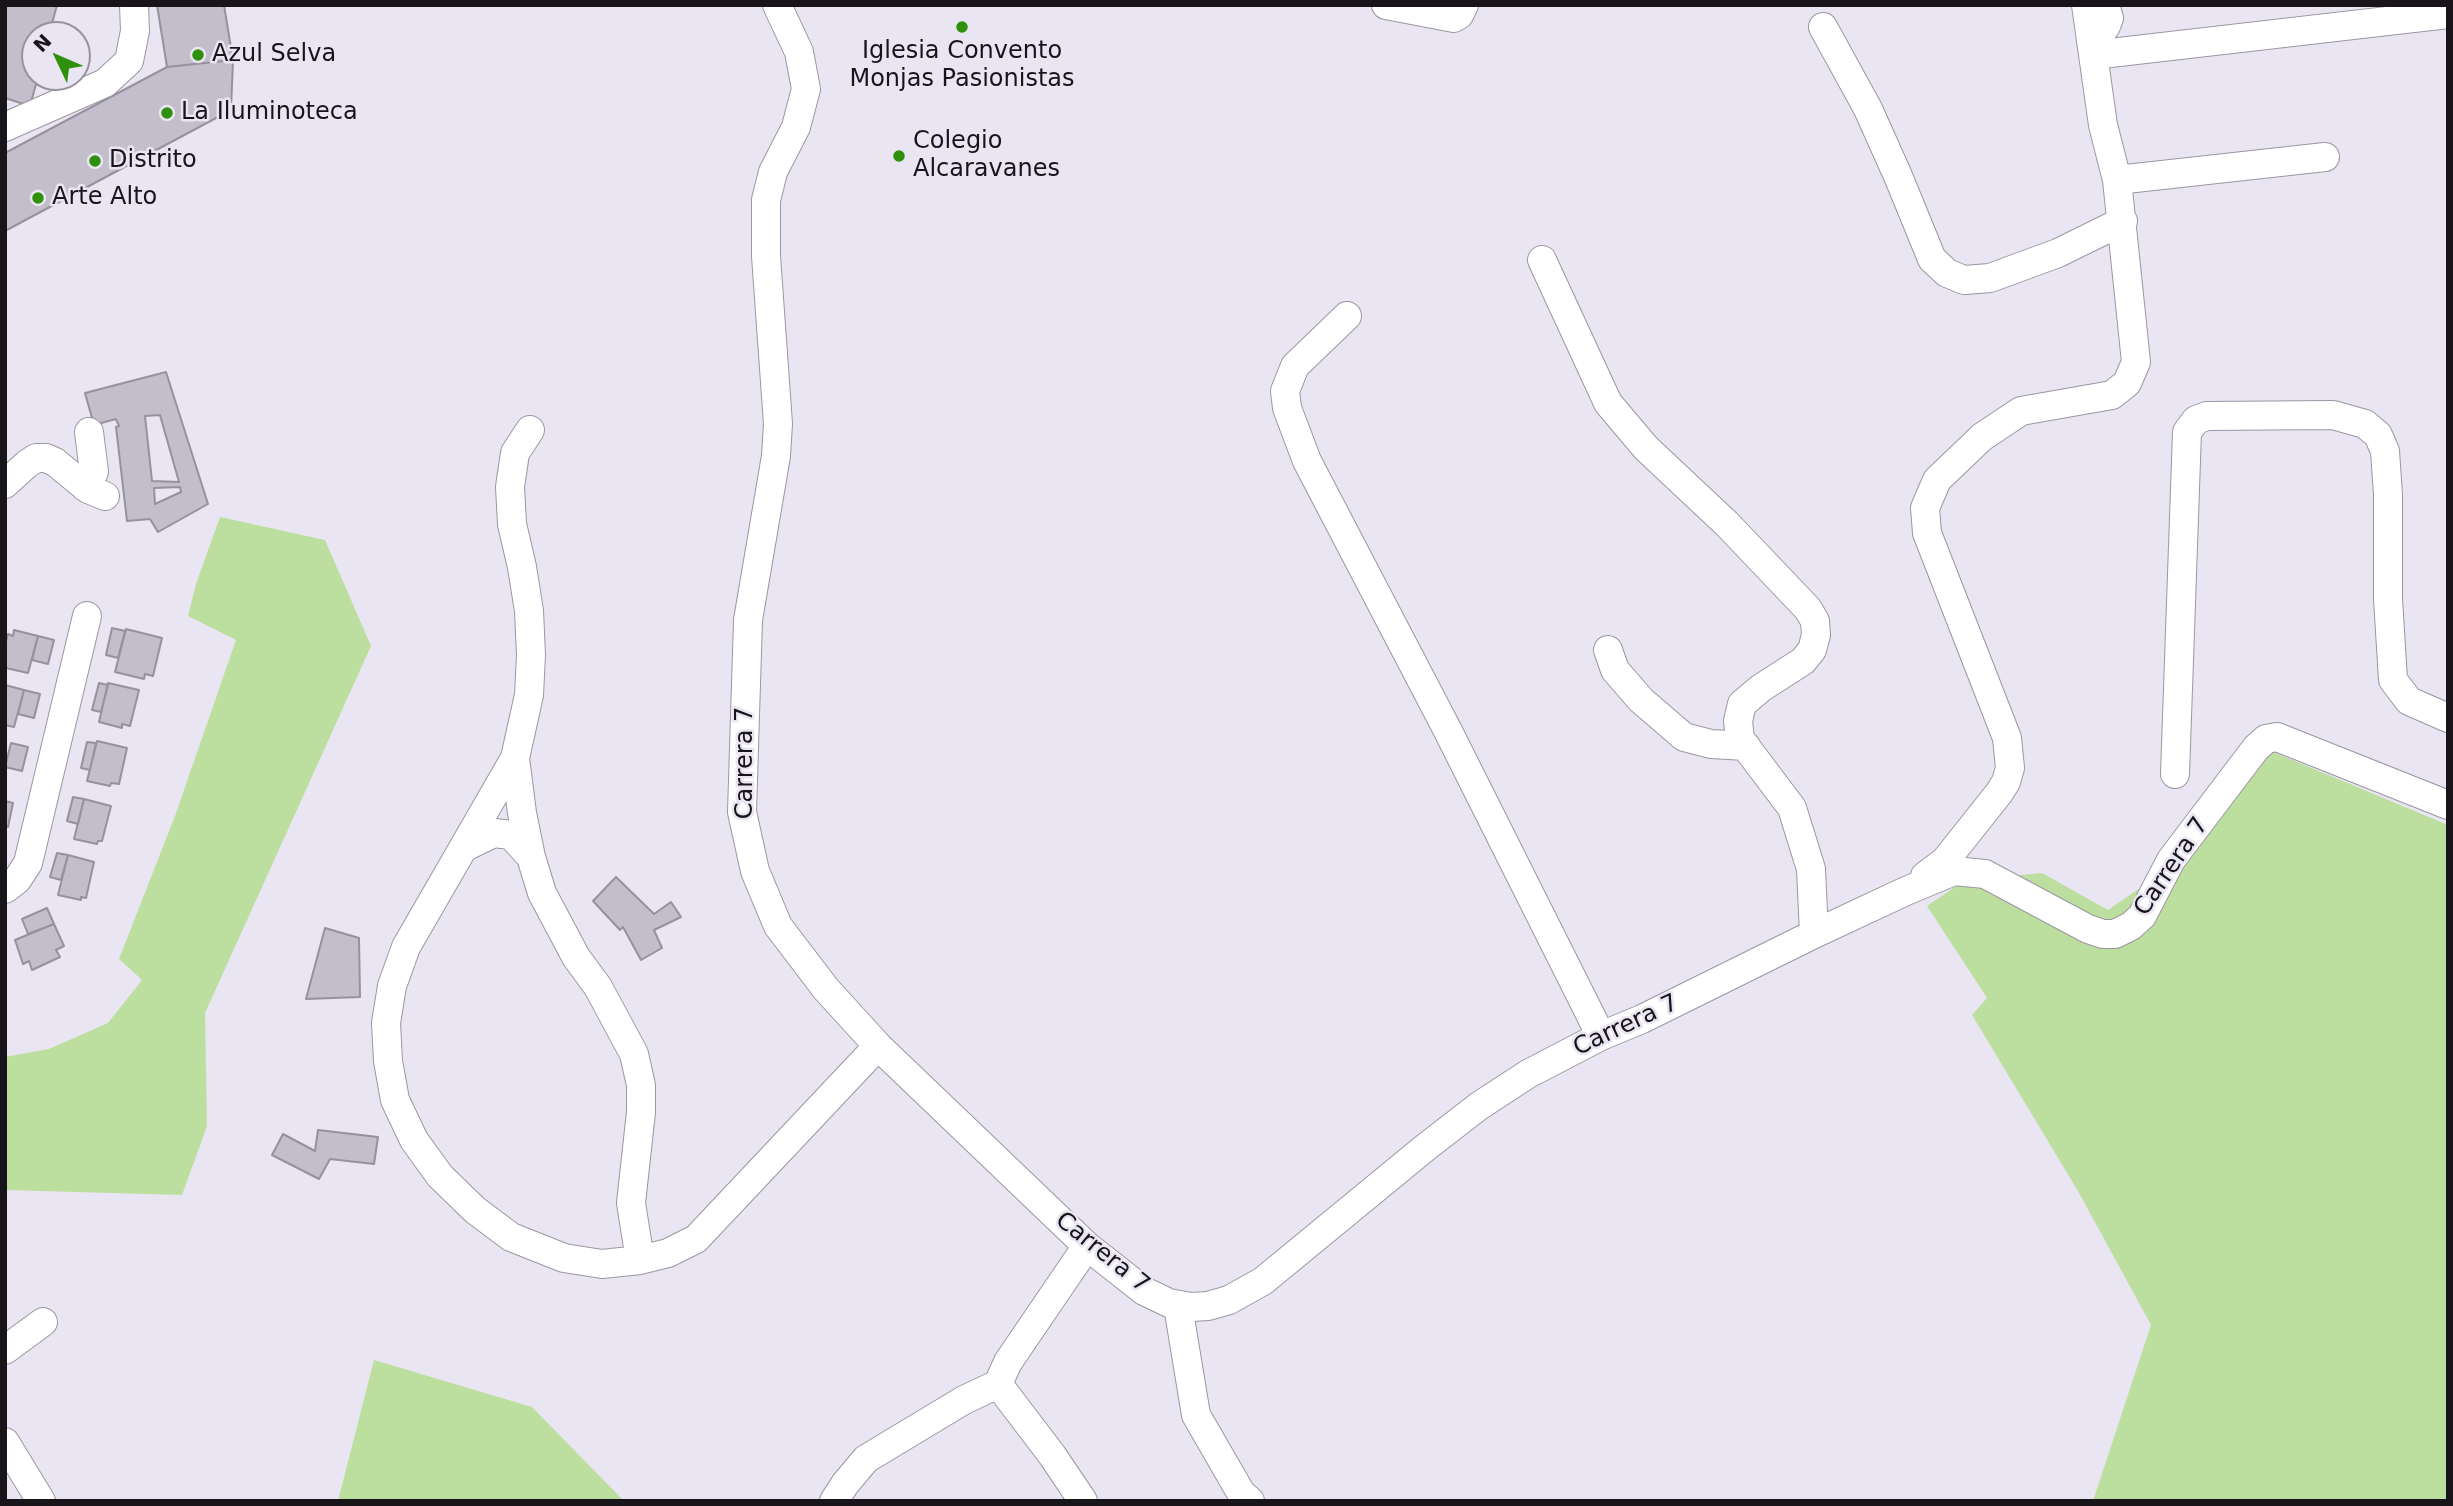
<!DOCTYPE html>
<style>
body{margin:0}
#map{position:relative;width:2453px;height:1506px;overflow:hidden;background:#eae5f2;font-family:"DejaVu Sans",sans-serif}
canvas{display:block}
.frame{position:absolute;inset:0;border:7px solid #17151a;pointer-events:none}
.north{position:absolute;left:21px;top:21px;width:70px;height:70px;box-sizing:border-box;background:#eae5f2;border:2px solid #96929c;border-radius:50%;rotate:314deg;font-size:19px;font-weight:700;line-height:28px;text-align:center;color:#17151a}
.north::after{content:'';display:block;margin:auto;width:24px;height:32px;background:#2f900c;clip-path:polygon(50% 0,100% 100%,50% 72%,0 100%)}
</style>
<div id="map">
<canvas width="2453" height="1506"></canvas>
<div class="frame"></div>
<div class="north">N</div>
</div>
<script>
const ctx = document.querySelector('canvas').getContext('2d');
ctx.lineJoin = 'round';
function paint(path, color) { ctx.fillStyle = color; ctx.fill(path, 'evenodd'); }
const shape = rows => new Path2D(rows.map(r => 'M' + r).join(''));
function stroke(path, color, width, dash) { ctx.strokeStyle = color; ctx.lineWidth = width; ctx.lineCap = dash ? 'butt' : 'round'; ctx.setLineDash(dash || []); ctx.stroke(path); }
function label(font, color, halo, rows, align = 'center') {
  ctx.font = font + ' "DejaVu Sans",sans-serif'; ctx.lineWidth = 5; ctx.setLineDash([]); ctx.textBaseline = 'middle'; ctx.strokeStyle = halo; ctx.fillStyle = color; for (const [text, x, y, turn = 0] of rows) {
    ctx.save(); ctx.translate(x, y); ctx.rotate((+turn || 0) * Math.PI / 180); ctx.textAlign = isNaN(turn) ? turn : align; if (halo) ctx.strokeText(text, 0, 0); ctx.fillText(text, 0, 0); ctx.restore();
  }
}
const green = shape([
 [220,517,325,540,371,646,205,1013,207,1126,182,1195,5,1190,5,1057,49,1049,108,1023,142,980,119,959,175,816,236,640,188,616,196,584],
 [2271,751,2448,825,2448,1501,2093,1501,2151,1325,2078,1191,1972,1015,1987,998,1927,906,1965,880,2042,873,2108,910,2143,886],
 [374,1360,532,1407,624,1501,338,1501]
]);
const building = shape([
 [5,5,57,5,49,35,35,35,35,77,38,77,30,106,5,98,5,5],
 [157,5,224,5,233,60,167,67,157,5],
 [233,60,231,110,5,231,5,153,167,67,233,60],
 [166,372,208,504,158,532,150,519,127,521,116,427,119,426,116,419,94,425,85,393,166,372],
 [160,415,179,482,152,481,145,416,160,415],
 [180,487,181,492,155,504,154,488,180,487],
 [112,628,125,631,118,658,106,655,112,628],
 [126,629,162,638,153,676,145,674,144,679,115,672,126,629],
 [14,630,38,636,28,673,6,668,5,645,8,634,13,636,14,630],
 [38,636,54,640,48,664,32,660,38,636],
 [99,683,108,685,101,712,92,710,99,683],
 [108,683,139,690,130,726,122,724,122,728,99,722,108,683],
 [5,685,24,690,14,727,5,725,5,685],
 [24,690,40,694,34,718,18,714,24,690],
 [97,741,127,748,119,784,111,783,110,786,87,781,97,741],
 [87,742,96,743,90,770,81,768,87,742],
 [11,743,28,747,22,771,5,767,11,743],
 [73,797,84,799,78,824,67,821,73,797],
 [84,799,111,806,102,841,98,841,97,844,74,839,84,799],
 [5,801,13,803,8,827,5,827,5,801],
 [57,853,68,855,61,880,50,877,57,853],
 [68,855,94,862,86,898,81,897,81,900,58,895,68,855],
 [616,877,654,914,671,902,681,917,654,930,662,948,641,960,623,927,620,930,593,901,616,877],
 [47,908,54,924,28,934,22,919,47,908],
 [54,924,64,946,56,950,60,957,32,970,29,961,23,964,15,940,54,924],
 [325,928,359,938,360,997,306,999,325,928],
 [318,1130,378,1137,374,1164,330,1159,319,1179,272,1155,283,1134,315,1151,318,1130]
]);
const minor = shape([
 [777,5,799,52,806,89,796,127,773,172,766,200,766,256,778,424,776,456,748,620,742,812,755,871,778,926,826,989,878,1046,1087,1246,1144,1291,1169,1303,1191,1307,1208,1306,1229,1300,1263,1281,1426,1147,1479,1106,1528,1074,1601,1036,1642,1019,1814,934,1906,891,1954,871,1985,874,2088,929,2103,934,2115,934,2131,926,2142,916,2171,860,2256,748,2266,739,2277,737,2448,805],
 [1386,5,1454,18,1459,15,1464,5],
 [1823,27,1868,109,1898,176,1932,259,1947,273,1964,280,1990,278,2058,253,2123,221],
 [2091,42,2097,38,2106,26,2109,18,2105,5],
 [2093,55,2448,14],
 [5,127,105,83,129,61,135,31,134,5],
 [2117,180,2325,157],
 [1542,260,1608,403,1646,448,1727,524,1808,609,1815,621,1816,635,1812,650,1803,661,1761,688,1742,704,1738,721,1740,739,1792,808,1811,869,1814,934],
 [1347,316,1295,366,1285,391,1287,408,1307,461,1448,731,1601,1036],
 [530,430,515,453,510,487,512,524,522,567,529,611,531,655,529,695,515,758,406,947,392,986,386,1023,388,1061,395,1100,414,1140,440,1176,475,1210,511,1237,564,1258,602,1264,640,1260,668,1253,696,1239,878,1046],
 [5,484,27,464,36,458,46,458,55,462,88,489,105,496],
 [85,487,94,472,89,432],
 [1608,650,1615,670,1641,700,1684,737,1711,744,1746,746],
 [515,758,522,813,531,857,542,893,576,957,598,987,634,1054,641,1085,641,1112,631,1203,640,1260],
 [2175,774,2187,432,2196,420,2207,416,2333,415,2365,424,2378,435,2385,451,2388,495,2388,599,2393,680,2409,701,2448,718],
 [465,847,494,833,511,835,531,857],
 [1925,876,1945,861,1999,793,2006,782,2010,768,2007,738,1927,533,1925,508,1937,480,1982,437,2021,411,2112,395,2127,383,2136,362,2117,180,2103,125,2086,5],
 [5,889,17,880,28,863,87,616],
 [1178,1306,1196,1415,1241,1493,1250,1501],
 [5,1350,43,1322],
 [998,1384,1052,1455,1083,1501],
 [5,1442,41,1501],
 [834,1501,845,1484,866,1459,964,1400,998,1384,1008,1362,1087,1246]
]);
const markers = [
 [962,27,7,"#2f900c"],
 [198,55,7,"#2f900c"],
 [167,113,7,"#2f900c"],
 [899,156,7,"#2f900c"],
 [95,161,7,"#2f900c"],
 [38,198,7,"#2f900c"]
];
const poiNames = [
 ["Iglesia Convento",962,52,"center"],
 ["Monjas Pasionistas",962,80,"center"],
 ["Azul Selva",212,55],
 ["La Iluminoteca",181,113],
 ["Colegio",913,142],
 ["Alcaravanes",913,170],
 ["Distrito",109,161],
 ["Arte Alto",52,198]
];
const streetNames = [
 ["Carrera 7",746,763,-90],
 ["Carrera 7",2172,867,-56],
 ["Carrera 7",1626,1026,-25],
 ["Carrera 7",1102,1253,39]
];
paint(green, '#bcde9f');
paint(building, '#c3becb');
stroke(building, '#96919e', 2);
stroke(minor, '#9b96a3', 30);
stroke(minor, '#fff', 28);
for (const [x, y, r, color] of markers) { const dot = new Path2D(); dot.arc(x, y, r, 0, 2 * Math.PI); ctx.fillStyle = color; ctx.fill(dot); stroke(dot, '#eae5f2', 2.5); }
label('24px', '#17151a', '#eae5f2', poiNames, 'left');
label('24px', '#17151a', '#eae5f2', streetNames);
</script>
